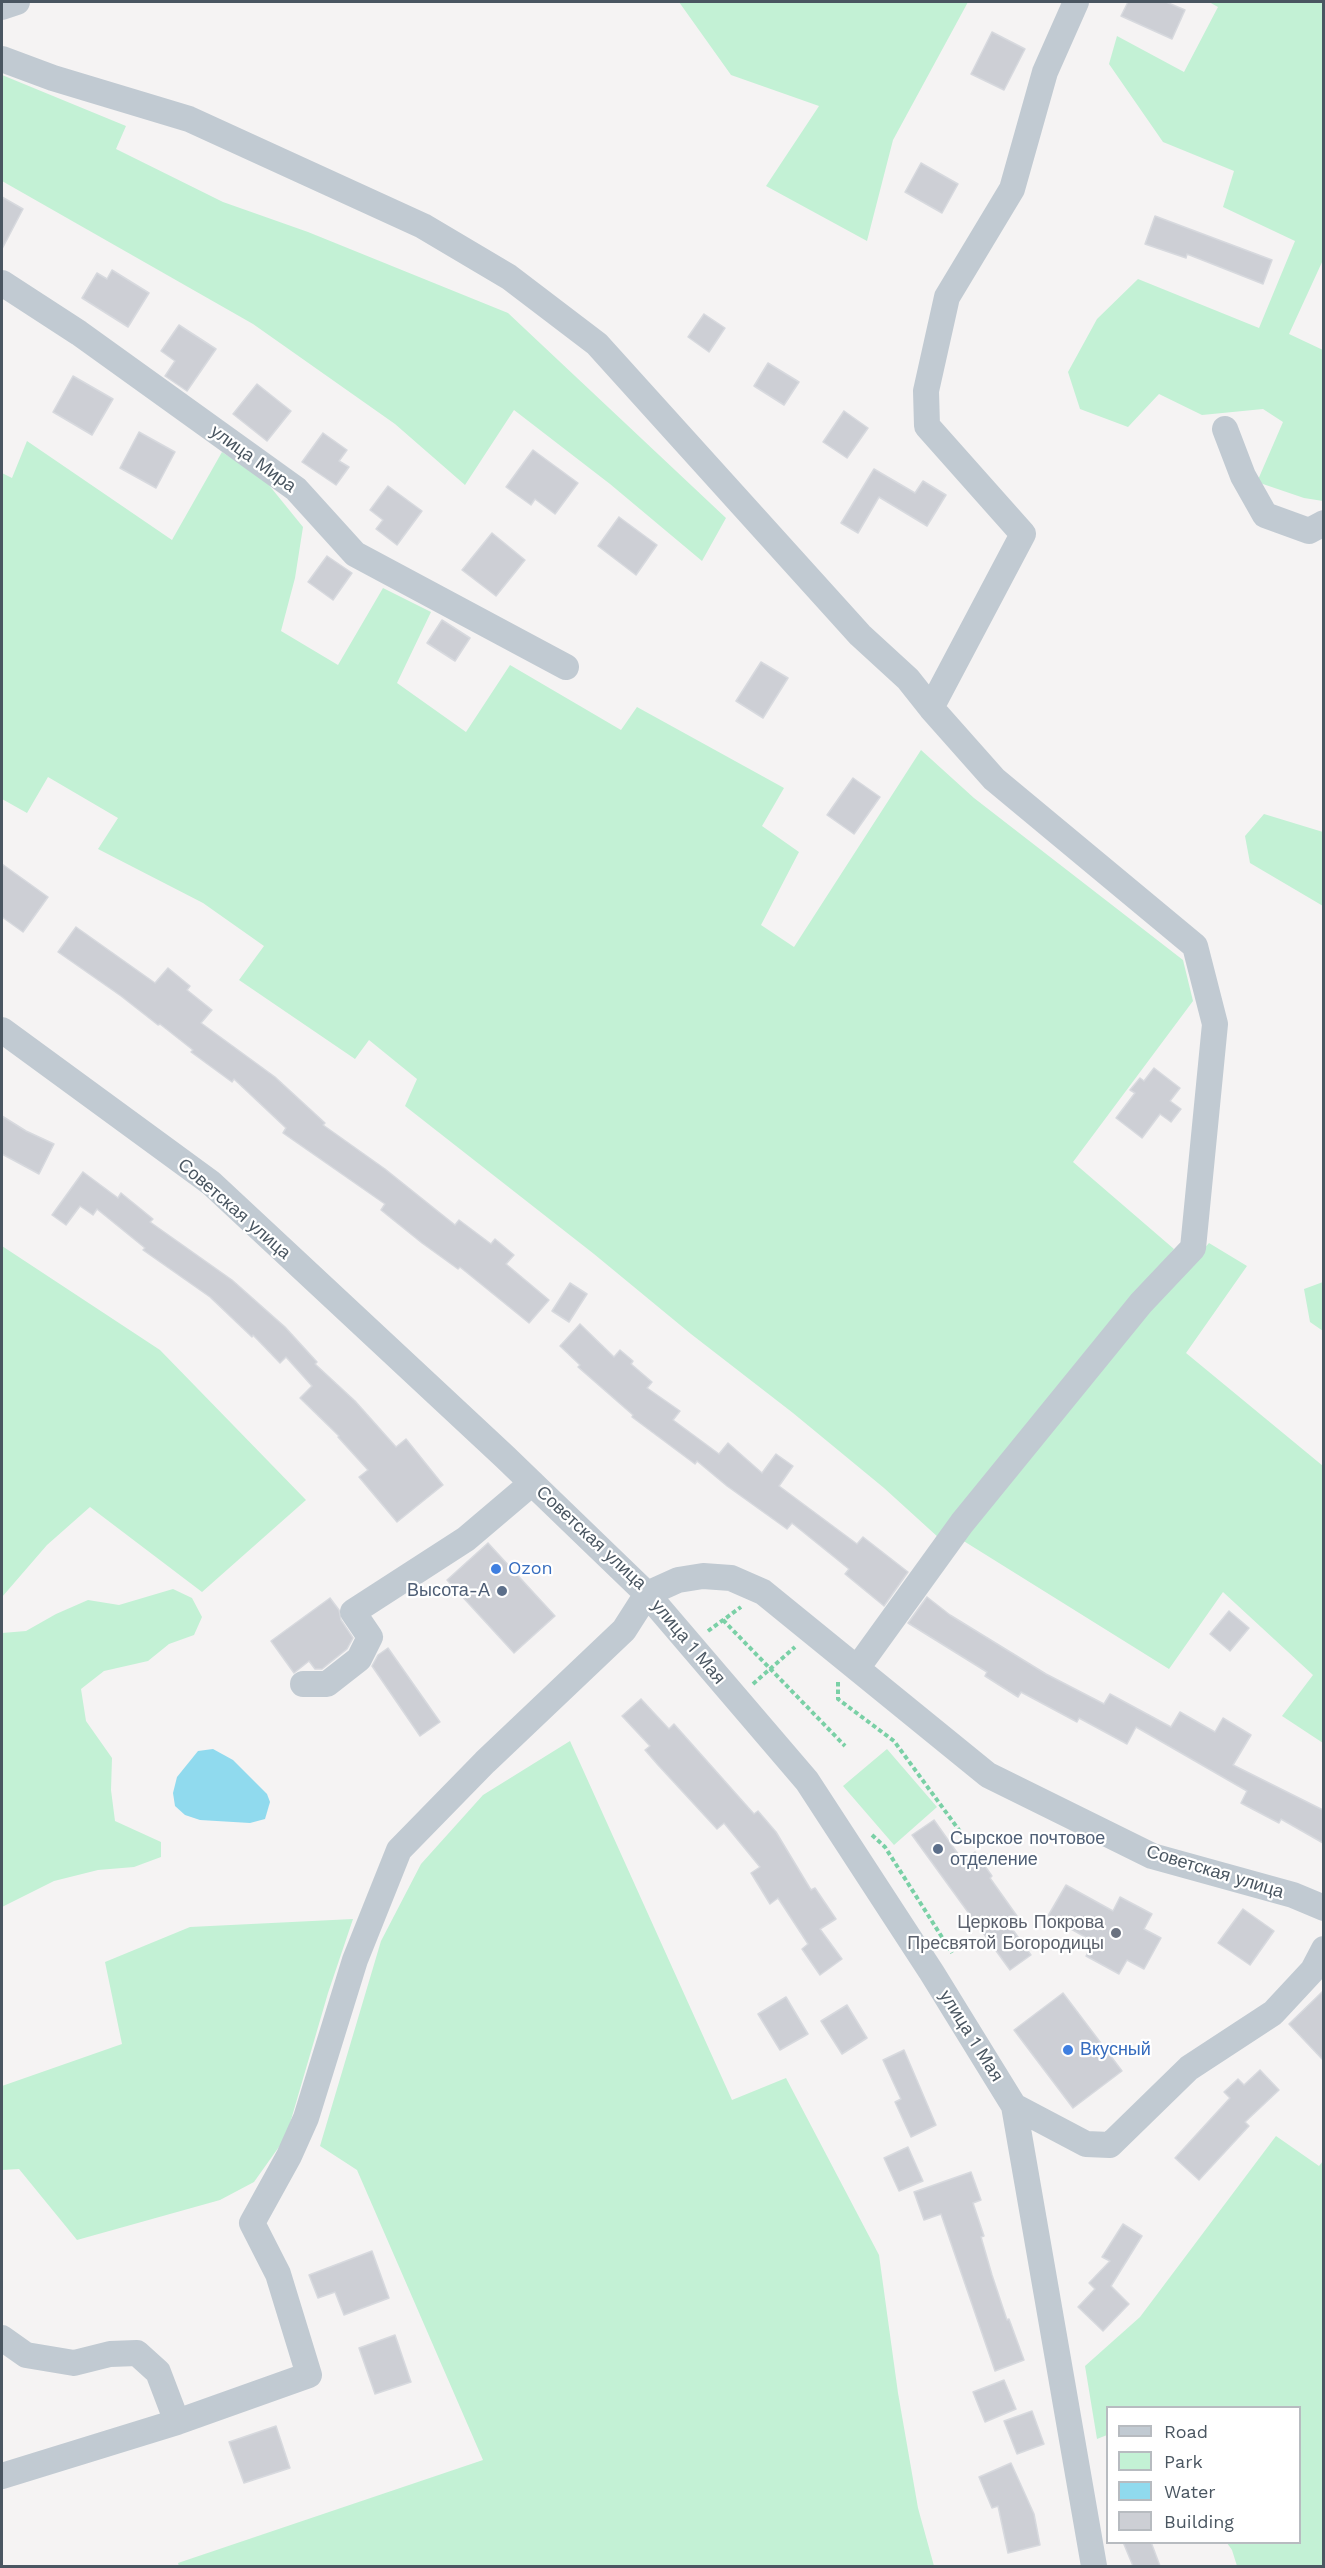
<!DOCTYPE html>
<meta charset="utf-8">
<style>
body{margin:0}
#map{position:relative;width:1325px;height:2568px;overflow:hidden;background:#f5f3f3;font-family:"Work Sans",sans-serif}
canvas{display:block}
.frame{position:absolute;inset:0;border:3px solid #4a5661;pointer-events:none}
.legend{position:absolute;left:1106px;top:2406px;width:195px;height:138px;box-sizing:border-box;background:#fff;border:2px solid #b7bbc0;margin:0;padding:8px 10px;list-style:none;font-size:18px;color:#4a5661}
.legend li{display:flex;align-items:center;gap:12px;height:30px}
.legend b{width:30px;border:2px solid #b7bbc0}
</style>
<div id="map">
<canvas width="1325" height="2568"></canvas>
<div class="frame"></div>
<ul class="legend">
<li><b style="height:8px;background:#c1cad2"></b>Road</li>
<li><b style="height:16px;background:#c3f1d5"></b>Park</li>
<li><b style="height:16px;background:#90daee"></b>Water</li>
<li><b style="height:16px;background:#cdcfd5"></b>Building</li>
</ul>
</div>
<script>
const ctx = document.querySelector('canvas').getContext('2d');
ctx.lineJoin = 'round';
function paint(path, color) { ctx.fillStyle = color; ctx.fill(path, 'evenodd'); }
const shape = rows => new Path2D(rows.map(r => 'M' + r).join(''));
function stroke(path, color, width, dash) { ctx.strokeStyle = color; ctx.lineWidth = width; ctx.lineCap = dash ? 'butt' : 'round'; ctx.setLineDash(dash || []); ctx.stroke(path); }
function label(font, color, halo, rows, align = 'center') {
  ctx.font = font + ' "Work Sans",sans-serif'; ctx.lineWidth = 4.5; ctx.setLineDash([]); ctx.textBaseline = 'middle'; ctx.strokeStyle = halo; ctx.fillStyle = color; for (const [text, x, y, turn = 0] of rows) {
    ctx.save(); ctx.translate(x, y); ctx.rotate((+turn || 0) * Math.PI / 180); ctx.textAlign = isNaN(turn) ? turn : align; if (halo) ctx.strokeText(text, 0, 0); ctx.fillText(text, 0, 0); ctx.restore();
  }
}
const green = shape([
 [679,2,968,2,893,140,867,241,766,186,819,106,731,75],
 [1209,2,1323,2,1323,260,1289,334,1323,350,1323,501,1304,498,1257,482,1283,422,1263,409,1202,415,1159,394,1128,427,1080,409,1068,372,1097,319,1138,279,1259,328,1295,241,1223,207,1234,171,1163,142,1109,64,1117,36,1184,72,1218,7],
 [2,75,126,126,116,149,223,202,308,232,508,313,726,518,702,561,610,484,514,410,465,485,395,424,253,324,2,181],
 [27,441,172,540,222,452,264,479,303,527,295,578,281,631,338,665,383,588,431,612,397,683,466,732,510,665,621,730,637,707,784,788,762,826,799,852,761,925,794,947,921,750,974,798,1183,960,1193,1001,1073,1162,1174,1249,939,1538,884,1488,793,1413,691,1334,594,1254,405,1106,417,1079,369,1040,355,1059,239,980,264,946,203,903,98,849,118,818,48,777,27,813,2,799,2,473,12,478],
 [1264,814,1323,832,1323,906,1250,863,1245,836],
 [1209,1243,1247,1266,1186,1353,1323,1466,1323,1743,1282,1716,1313,1675,1223,1592,1169,1669,962,1540,1107,1359],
 [2,1246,160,1350,306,1500,202,1592,90,1507,47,1545,2,1597],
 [1323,1282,1324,1282,1323,1331,1310,1322,1304,1289],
 [173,1589,192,1598,202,1617,194,1635,169,1644,148,1661,104,1671,81,1689,86,1721,112,1758,111,1790,115,1821,161,1842,161,1857,134,1867,98,1870,54,1881,2,1907,2,1633,26,1631,56,1614,88,1600,119,1605],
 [570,1741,732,2100,786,2078,879,2255,898,2393,918,2508,934,2566,179,2566,178,2563,483,2460,357,2170,320,2146,381,1941,421,1864,483,1795],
 [887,1749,937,1807,894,1845,843,1786],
 [353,1919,328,1993,286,2137,254,2182,220,2200,77,2240,19,2169,2,2170,2,2086,122,2044,105,1962,190,1927],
 [1276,2136,1319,2166,1323,2161,1323,2566,1237,2566,1232,2550,1227,2543,1300,2542,1300,2408,1108,2408,1107,2435,1097,2439,1085,2366,1140,2317]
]);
const water = shape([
 [213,1749,233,1760,267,1794,270,1802,265,1819,250,1823,200,1820,185,1815,175,1806,173,1793,177,1777,198,1751]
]);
const building = shape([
 [1128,2,1166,2,1185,10,1172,39,1121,16,1128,2],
 [992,32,1025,49,1004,90,971,74,992,32],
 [921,163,958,184,942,213,905,192,921,163],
 [2,197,23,209,2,249,2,197],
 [1155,216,1272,260,1263,284,1187,254,1186,258,1145,244,1155,216],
 [112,270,149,293,128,327,82,298,97,273,107,279,112,270],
 [704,314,725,328,709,352,688,337,704,314],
 [179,325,216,349,187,391,165,376,175,361,161,351,179,325],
 [768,363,799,382,784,405,754,386,768,363],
 [73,376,113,399,92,435,53,412,73,376],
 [257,384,291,411,267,441,233,414,257,384],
 [844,411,868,428,847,458,823,442,844,411],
 [139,432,175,452,156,488,120,468,139,432],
 [323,433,347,450,339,461,349,467,336,485,302,462,323,433],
 [533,450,578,483,555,514,535,499,531,505,506,487,533,450],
 [874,469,915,493,923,481,946,495,927,526,879,497,858,533,841,523,874,469],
 [388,486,422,511,397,545,376,529,383,520,370,510,388,486],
 [619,517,657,545,636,575,598,546,619,517],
 [492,533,525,560,496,596,462,570,492,533],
 [327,556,352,573,333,600,308,582,327,556],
 [442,620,470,638,455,661,427,643,442,620],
 [761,662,788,678,763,718,736,701,761,662],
 [853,778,880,797,854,834,827,815,853,778],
 [2,864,48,897,23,932,2,917,2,864],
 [76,927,155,983,168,968,190,986,187,990,212,1010,201,1023,275,1077,325,1123,323,1125,385,1169,455,1225,459,1220,491,1244,495,1239,514,1255,506,1264,549,1300,529,1323,460,1267,458,1269,422,1243,381,1210,385,1204,283,1133,286,1128,234,1079,232,1082,191,1052,193,1050,160,1024,158,1025,121,996,58,952,76,927],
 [1154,1068,1180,1088,1170,1101,1181,1109,1171,1122,1160,1114,1142,1138,1116,1118,1135,1093,1130,1090,1140,1078,1144,1081,1154,1068],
 [2,1116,26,1131,54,1144,39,1174,2,1154,2,1116],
 [83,1172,118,1198,121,1193,153,1219,150,1222,232,1280,285,1327,317,1362,315,1364,355,1401,396,1447,406,1439,443,1485,397,1522,359,1477,368,1470,338,1437,339,1436,300,1398,312,1386,286,1357,280,1363,253,1335,252,1337,210,1297,143,1250,145,1248,97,1209,93,1215,80,1206,66,1225,52,1215,83,1172],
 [570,1283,587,1294,569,1322,552,1311,570,1283],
 [580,1324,614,1357,620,1350,633,1361,631,1364,652,1382,647,1388,680,1411,673,1420,719,1454,728,1443,762,1473,776,1454,793,1466,779,1486,857,1544,863,1537,908,1572,884,1606,845,1574,849,1569,792,1523,787,1529,727,1486,697,1461,695,1464,632,1417,633,1415,578,1367,580,1365,560,1346,580,1324],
 [488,1543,555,1616,514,1653,447,1580,488,1543],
 [927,1597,950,1615,1046,1674,1104,1704,1110,1694,1171,1727,1180,1712,1215,1732,1223,1718,1251,1735,1233,1765,1323,1810,1323,1843,1281,1819,1279,1823,1241,1803,1247,1791,1136,1727,1127,1744,1079,1718,1077,1722,1021,1692,1018,1697,985,1676,987,1672,908,1623,927,1597],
 [330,1598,339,1610,341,1620,353,1638,347,1649,322,1669,315,1669,309,1661,294,1673,271,1641,330,1598],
 [1229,1611,1249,1628,1230,1651,1210,1634,1229,1611],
 [388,1648,440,1722,420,1736,372,1666,378,1655,388,1648],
 [641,1699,669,1729,674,1724,754,1814,758,1811,776,1832,811,1890,815,1888,836,1919,820,1929,842,1959,820,1975,802,1949,808,1944,778,1898,770,1904,751,1873,760,1867,724,1823,717,1829,658,1765,645,1750,650,1746,622,1716,641,1699],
 [934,1820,963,1861,975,1852,992,1876,990,1878,1017,1916,1008,1923,1031,1955,1010,1970,912,1835,934,1820],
 [1066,1885,1113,1911,1120,1897,1152,1914,1144,1929,1161,1938,1144,1969,1127,1960,1119,1974,1086,1956,1094,1942,1048,1916,1066,1885],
 [1243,1909,1274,1931,1250,1965,1218,1943,1243,1909],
 [1323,1991,1323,2060,1289,2024,1323,1991],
 [1063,1993,1122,2071,1073,2108,1014,2030,1063,1993],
 [786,1997,808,2034,780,2050,758,2014,786,1997],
 [847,2005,867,2038,842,2054,821,2021,847,2005],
 [904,2050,936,2125,911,2137,895,2102,901,2099,883,2060,904,2050],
 [1260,2070,1279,2090,1245,2122,1249,2126,1199,2180,1175,2158,1230,2098,1224,2092,1238,2079,1244,2085,1260,2070],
 [908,2147,923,2181,899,2191,884,2158,908,2147],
 [971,2172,981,2200,973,2203,984,2236,981,2237,992,2275,1007,2320,1009,2319,1024,2360,995,2371,941,2214,924,2220,914,2192,971,2172],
 [1123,2224,1142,2236,1111,2286,1129,2304,1103,2331,1078,2307,1095,2289,1089,2283,1110,2261,1102,2257,1123,2224],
 [372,2251,389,2298,344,2315,335,2292,318,2298,309,2275,372,2251],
 [395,2335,411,2382,375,2394,359,2348,395,2335],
 [1004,2380,1016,2409,985,2422,973,2392,1004,2380],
 [1032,2411,1044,2444,1017,2454,1004,2421,1032,2411],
 [276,2426,290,2468,244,2483,229,2442,276,2426],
 [1011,2463,1034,2514,1040,2545,1008,2553,998,2506,992,2508,979,2477,1011,2463],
 [1123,2542,1151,2542,1160,2566,1133,2566,1123,2542]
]);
const path = shape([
 [723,1620,845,1746],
 [708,1631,741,1607],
 [838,1682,838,1699,894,1741,967,1841],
 [753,1684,795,1647],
 [872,1835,885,1847,952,1953]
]);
const minor = shape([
 [2,7,17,2],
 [2,59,53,78,189,119,423,226,509,277,597,344,860,635,908,679,931,708],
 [2,283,79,333,296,489,355,554,566,667],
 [1225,429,1243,476,1265,515,1309,531,1324,523],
 [2,1030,211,1183,505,1457,647,1594,807,1781,932,1973,1014,2106,1094,2566],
 [647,1594,678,1580,703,1576,731,1578,763,1592,988,1775,1152,1856,1293,1895,1324,1908],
 [858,1667,962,1523,1141,1303,1193,1248,1215,1024,1195,946,994,779,931,708,1023,534,927,426,926,391,947,297,1012,189,1045,72,1076,2],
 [303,1684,327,1684,359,1659,370,1637,353,1612,466,1539,532,1483],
 [1014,2106,1086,2144,1110,2145,1189,2068,1273,2013,1313,1970,1324,1949],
 [2,2338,26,2355,74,2363,110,2354,137,2353,158,2372,177,2422],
 [2,2476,177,2422,309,2375,278,2274,252,2223,289,2156,306,2118,355,1960,399,1850,485,1762,624,1630,647,1594]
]);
const markers = [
 [496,1569,6,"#3f7fe0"],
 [502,1591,6,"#5c6f8a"],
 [938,1849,6,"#5c6f8a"],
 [1116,1933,6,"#6b7280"],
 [1068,2050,6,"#3f7fe0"]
];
const streetNames = [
 ["улица Мира",253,459,36],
 ["Советская улица",234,1209,41],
 ["Советская улица",591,1538,43],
 ["улица 1 Мая",688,1642,50],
 ["Советская улица",1215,1872,17],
 ["улица 1 Мая",971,2036,58]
];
const shopNames = [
 ["Ozon",508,1569],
 ["Вкусный",1080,2050]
];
const serviceNames = [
 ["Высота-А",490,1591],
 ["Сырское почтовое",950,1839,"left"],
 ["отделение",950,1860,"left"]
];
const worshipNames = [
 ["Церковь Покрова",1104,1923],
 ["Пресвятой Богородицы",1104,1944]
];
paint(green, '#c3f1d5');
paint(water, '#90daee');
paint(building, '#cdcfd5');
stroke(building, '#d7d9de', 1.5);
stroke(path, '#7ad0a6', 4, [4.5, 3]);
stroke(minor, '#c1cad2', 26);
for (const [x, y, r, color] of markers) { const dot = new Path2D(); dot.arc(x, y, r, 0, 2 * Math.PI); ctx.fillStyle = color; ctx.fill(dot); stroke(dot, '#fff', 2); }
label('18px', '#4a5661', '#fff', streetNames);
label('18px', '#366cbe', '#fff', shopNames, 'left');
label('18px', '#4e5e75', '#fff', serviceNames, 'right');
label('18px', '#5b616d', '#fff', worshipNames, 'right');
</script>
